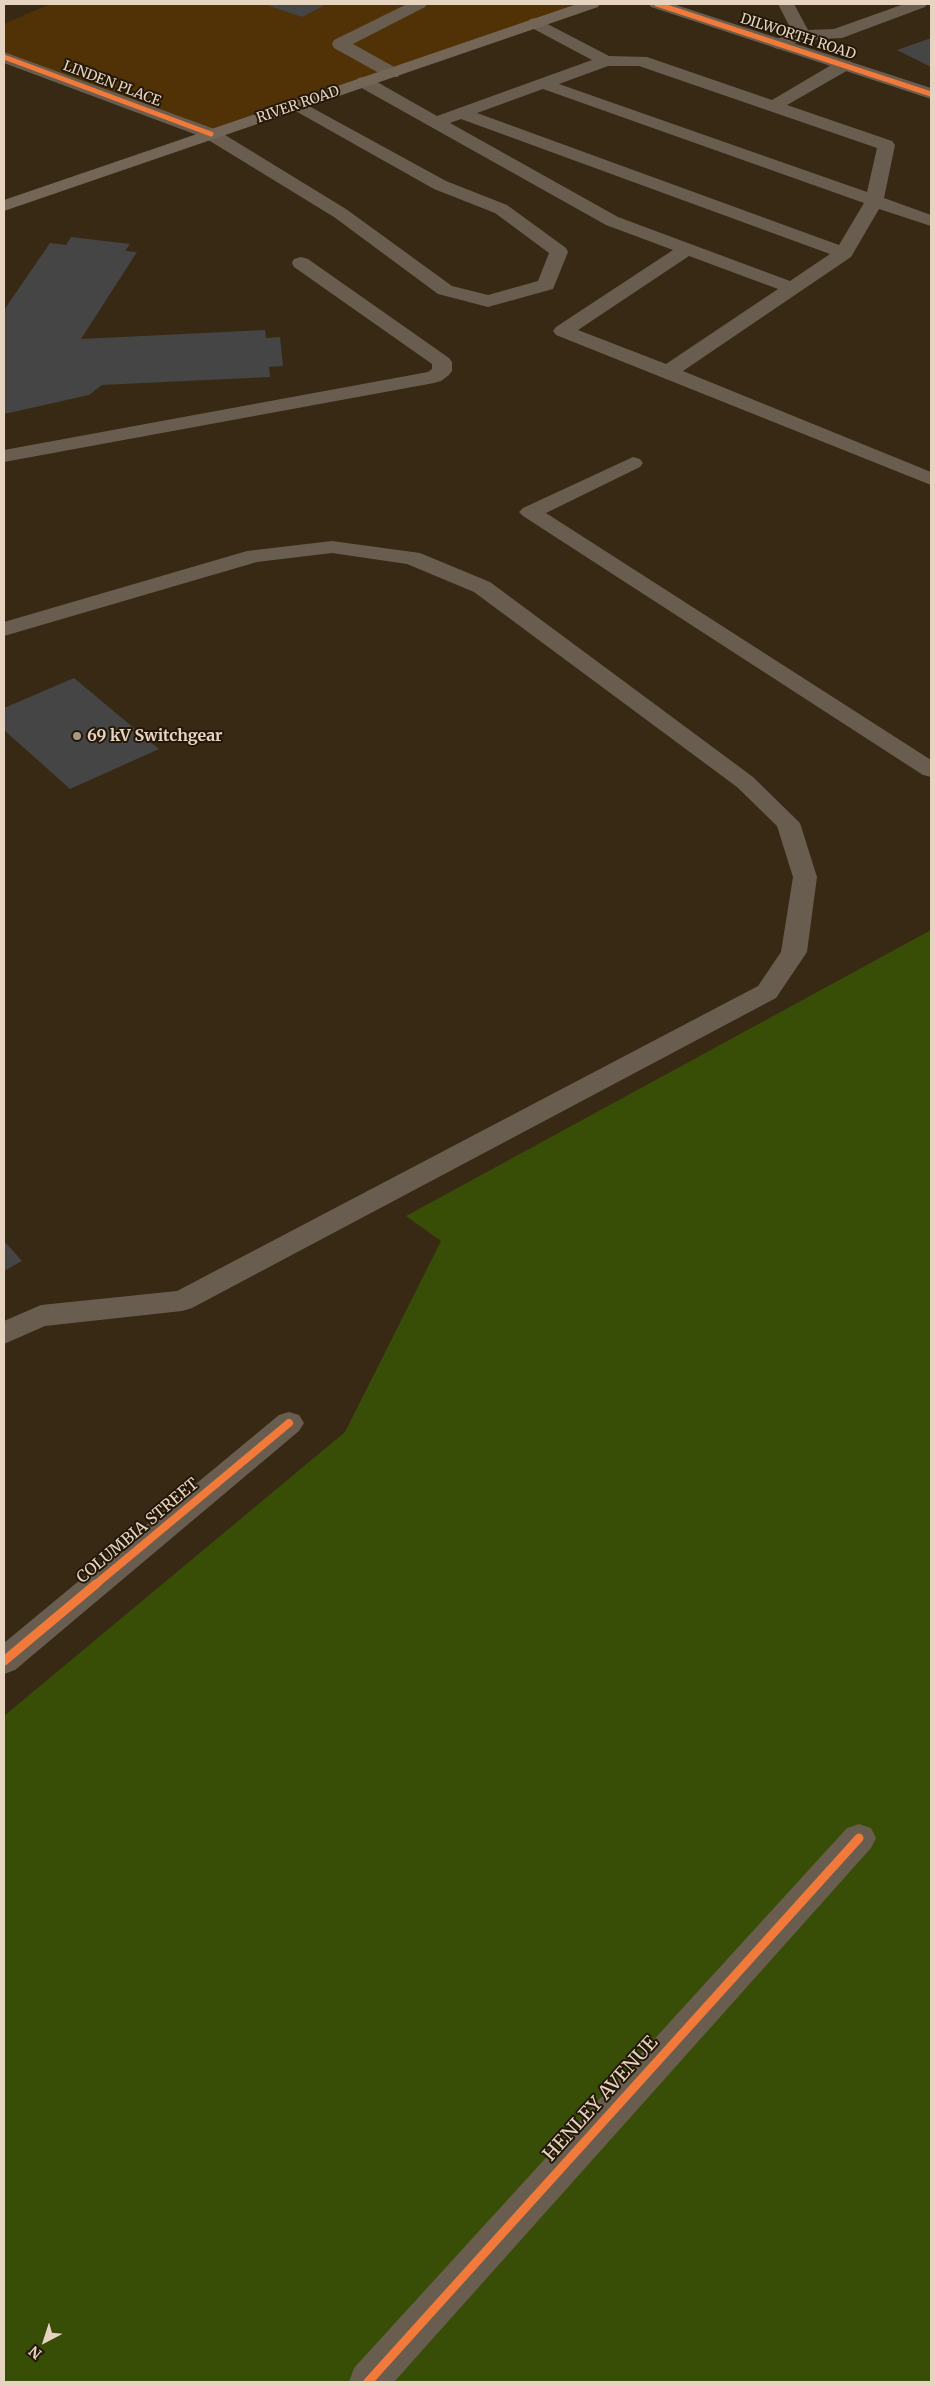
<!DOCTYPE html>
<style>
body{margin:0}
#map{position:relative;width:935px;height:2386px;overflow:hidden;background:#382915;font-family:Merriweather,serif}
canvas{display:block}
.frame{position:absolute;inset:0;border:5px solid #e6d4c1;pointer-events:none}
.north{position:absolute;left:20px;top:2316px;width:50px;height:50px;-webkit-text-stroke:4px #231708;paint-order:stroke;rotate:220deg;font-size:14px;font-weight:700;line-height:20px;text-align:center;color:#e6d4c1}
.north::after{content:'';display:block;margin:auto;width:18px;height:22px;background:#e6d4c1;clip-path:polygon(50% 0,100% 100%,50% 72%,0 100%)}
</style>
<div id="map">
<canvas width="935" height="2386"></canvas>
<div class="frame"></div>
<div class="north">N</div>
</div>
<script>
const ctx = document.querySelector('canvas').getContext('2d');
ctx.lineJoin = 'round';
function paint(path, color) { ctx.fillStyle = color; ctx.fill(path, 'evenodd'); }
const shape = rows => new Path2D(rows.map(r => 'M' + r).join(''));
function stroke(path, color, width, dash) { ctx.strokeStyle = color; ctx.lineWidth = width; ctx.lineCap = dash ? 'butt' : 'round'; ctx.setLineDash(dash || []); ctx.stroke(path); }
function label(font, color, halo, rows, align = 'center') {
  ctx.font = font + ' Merriweather,serif'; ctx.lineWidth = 4; ctx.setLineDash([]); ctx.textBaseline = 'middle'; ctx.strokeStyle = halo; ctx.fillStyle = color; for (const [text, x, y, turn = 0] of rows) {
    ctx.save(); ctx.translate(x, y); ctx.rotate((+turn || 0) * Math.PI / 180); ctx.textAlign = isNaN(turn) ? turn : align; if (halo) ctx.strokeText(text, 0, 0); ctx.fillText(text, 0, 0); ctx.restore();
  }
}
const built = shape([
 [50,4,592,4,211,134,4,57,4,24]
]);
const green = shape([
 [931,930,931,2382,4,2382,4,1716,345,1432,441,1241,406,1216]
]);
const building = shape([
 [264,4,327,4,302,17],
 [931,38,931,67,897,50],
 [71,237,130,244,125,251,137,252,81,339,265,330,266,338,280,337,283,366,269,367,270,377,102,385,89,395,4,414,4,310,50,243,66,245],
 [74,678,159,749,70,789,4,730,4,708],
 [4,1241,22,1261,4,1271]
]);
const lane = shape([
 [407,4,427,4,425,7,353,44,398,69,400,73,398,77,386,77,334,48,332,44,334,40,407,4],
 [778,4,794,4,808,30,834,29,904,4,927,4,925,7,842,38,804,40,780,49,774,48,772,44,774,40,793,33,778,4],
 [536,18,609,56,647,57,772,100,838,61,850,61,852,65,850,69,787,105,892,141,895,145,884,198,931,215,931,226,879,209,851,257,683,371,931,472,931,485,556,335,553,331,556,327,673,250,606,225,358,86,355,82,358,78,364,77,370,78,437,116,592,60,530,27,528,23,530,19,536,18],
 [608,66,639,66,877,148,867,192,559,84,608,66],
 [543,89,864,203,839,245,477,113,543,89],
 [461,119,830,254,790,281,618,217,450,123,461,119],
 [689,256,778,289,666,364,578,330,689,256],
 [298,100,446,181,507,205,566,248,568,252,553,289,488,307,438,294,334,217,205,138,202,134,205,130,217,130,346,209,452,286,488,295,538,281,549,253,495,213,434,189,292,109,289,105,292,101,298,100],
 [301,257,308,259,449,358,452,362,452,371,449,375,441,381,434,383,4,462,4,450,428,372,432,369,432,364,294,267,292,263,294,259,301,257],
 [633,457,640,459,643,463,640,467,546,513,931,760,931,777,923,775,523,516,519,512,523,508,633,457],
 [332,541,420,553,490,582,753,777,800,823,817,877,807,952,776,998,192,1308,182,1311,45,1326,4,1344,4,1321,41,1305,177,1291,758,986,781,952,793,877,777,826,737,787,474,592,407,564,332,553,257,562,4,636,4,622,247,551,332,541]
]);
const street = shape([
 [649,4,673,4,931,88,931,99,651,7,649,4],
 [4,52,217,130,220,134,217,138,205,138,4,63,4,52],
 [289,1412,299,1415,304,1423,299,1431,15,1670,4,1674,4,1643,279,1415,289,1412],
 [859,1824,871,1828,876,1838,871,1848,394,2382,349,2382,354,2368,847,1828,859,1824]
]);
const secondary = shape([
 [577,4,600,4,598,7,4,211,4,200,577,4]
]);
const cyclewayFar2 = shape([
 [657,4,931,94],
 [4,57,211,134]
]);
const cyclewayFar1 = shape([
 [95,1585,289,1423]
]);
const cycleway = shape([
 [4,1661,96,1584],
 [368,2382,859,1838]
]);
const markers = [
 [77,736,5,"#a99885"]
];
const farStreetnames = [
 ["DILWORTH ROAD",798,37,18],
 ["LINDEN PLACE",112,84,21],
 ["RIVER ROAD",298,105,-19]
];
const poiNames = [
 ["69 kV Switchgear",87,736]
];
const streetNames = [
 ["COLUMBIA STREET",138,1531,-40]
];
const nearStreetnames = [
 ["HENLEY AVENUE",601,2099,-48]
];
paint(built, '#503206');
paint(green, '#384d05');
paint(building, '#444544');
paint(lane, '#695d4f');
paint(street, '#695d4f');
paint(secondary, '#746656');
stroke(cyclewayFar2, '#f17a3a', 5);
stroke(cyclewayFar1, '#f17a3a', 8);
stroke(cycleway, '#f17a3a', 9);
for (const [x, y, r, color] of markers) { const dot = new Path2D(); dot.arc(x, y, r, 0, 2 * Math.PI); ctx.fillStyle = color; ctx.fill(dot); stroke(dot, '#231708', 2); }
label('14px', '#e6d4c1', '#231708', farStreetnames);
label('bold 16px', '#e6d4c1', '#231708', poiNames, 'left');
label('16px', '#e6d4c1', '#231708', streetNames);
label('19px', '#e6d4c1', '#231708', nearStreetnames);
</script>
